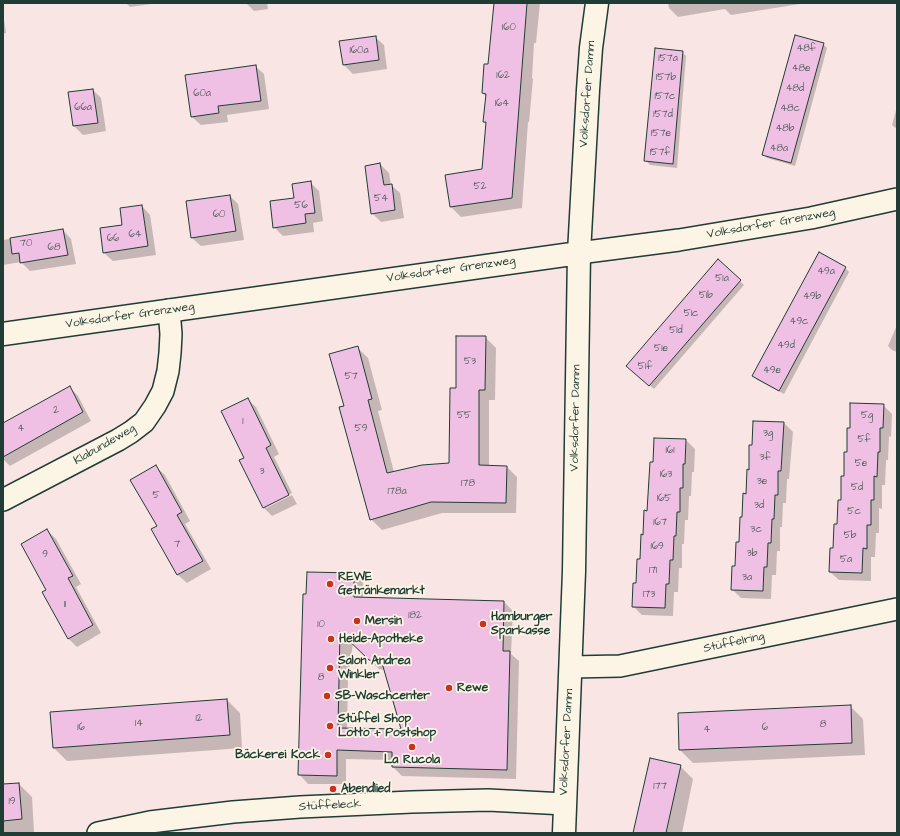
<!DOCTYPE html>
<meta charset="utf-8">
<style>
body{margin:0}
#map{position:relative;width:900px;height:836px;overflow:hidden;background:#f8e5e4;font-family:"Architects Daughter",sans-serif}
canvas{display:block}
.frame{position:absolute;inset:0;border:4px solid #1f3d34;pointer-events:none}
</style>
<div id="map">
<canvas width="900" height="836"></canvas>
<div class="frame"></div>
</div>
<script>
const ctx = document.querySelector('canvas').getContext('2d');
ctx.lineJoin = 'round';
function paint(path, color) { ctx.fillStyle = color; ctx.fill(path, 'evenodd'); }
const shape = rows => new Path2D(rows.map(r => 'M' + r).join(''));
function stroke(path, color, width, dash) { ctx.strokeStyle = color; ctx.lineWidth = width; ctx.lineCap = dash ? 'butt' : 'round'; ctx.setLineDash(dash || []); ctx.stroke(path); }
function label(font, color, halo, rows, align = 'center') {
  ctx.font = font + ' "Architects Daughter",sans-serif'; ctx.lineWidth = 3.5; ctx.setLineDash([]); ctx.textBaseline = 'middle'; ctx.strokeStyle = halo; ctx.fillStyle = color; for (const [text, x, y, turn = 0] of rows) {
    ctx.save(); ctx.translate(x, y); ctx.rotate((+turn || 0) * Math.PI / 180); ctx.textAlign = isNaN(turn) ? turn : align; if (halo) ctx.strokeText(text, 0, 0); ctx.fillText(text, 0, 0); ctx.restore();
  }
}
const shadow = shape([
 [126,3,158,3,130,7],
 [246,3,267,3,268,9,254,11],
 [494,3,540,3,536,43,534,43,532,78,533,79,529,122,528,122,522,208,461,217,451,207,482,170,486,124,484,122,486,97,483,93,489,65],
 [668,3,806,3,731,15,725,9,678,17,669,8],
 [3,13,6,33,3,34],
 [375,37,384,45,387,69,353,74,344,65,340,42],
 [823,44,827,48,795,166,767,158,763,154],
 [682,52,686,56,677,168,650,165,646,161],
 [255,66,264,74,269,109,227,115,228,122,201,125,192,117],
 [93,90,101,98,106,131,83,135,74,126,69,93],
 [897,107,897,129,892,125],
 [380,164,389,173,391,185,400,193,404,218,381,222,372,213],
 [310,182,319,191,323,221,313,223,314,232,283,236,274,227,295,199],
 [230,196,238,204,244,240,201,246,192,238],
 [142,206,150,215,156,255,113,261,104,253],
 [63,230,71,239,76,264,30,271,21,262,3,265,3,240],
 [718,261,744,285,654,389,631,369],
 [845,268,849,272,784,394,757,380,753,376],
 [897,325,897,352,892,350,888,346],
 [485,337,496,348,495,400,489,400,489,466,507,467,517,477,516,513,442,513,382,530,371,519,345,406,358,348,368,358,382,410,378,411,394,472,450,464,457,389],
 [70,388,78,396,91,421,10,466,3,459,3,424],
 [247,399,256,407,279,454,274,457,292,493,266,506,266,508,292,495,297,504,272,516,264,508,241,461,245,458],
 [883,405,892,414,891,437,889,436,888,460,886,460,885,485,882,485,882,509,879,508,879,533,876,533,875,557,871,557,871,581,839,580,830,572,838,525,851,429],
 [754,422,784,423,793,432,789,479,787,479,786,503,783,503,782,527,780,527,780,551,777,551,776,575,772,575,771,599,741,598,732,589,740,543,750,471],
 [655,439,686,440,695,449,694,472,692,472,691,496,689,496,688,520,685,520,684,544,682,544,682,568,679,568,678,592,674,592,673,616,642,615,633,606,647,512,654,464],
 [156,467,165,475,190,521,185,524,211,569,187,583,178,575,152,529,158,526],
 [47,530,56,539,81,584,76,587,101,633,77,647,68,638,47,590],
 [354,574,363,583,363,598,504,602,513,611,511,654,519,661,516,779,402,776,393,767,393,760,346,759,346,784,308,784,299,774],
 [353,643,379,669,385,670,402,730,347,729,348,678],
 [227,700,240,713,242,748,67,761,54,748],
 [850,706,863,719,865,755,693,763,680,750],
 [680,766,693,779,682,833,634,833],
 [19,784,32,797,34,832,3,833,3,785]
]);
const building = shape([
 [494,3,527,3,512,198,450,207,445,175,482,169,486,122,483,122,486,94,482,93,484,64,488,64,494,3],
 [795,35,824,43,791,163,762,155,795,35],
 [376,36,379,60,343,65,339,41,376,36],
 [655,48,683,51,673,164,644,161,655,48],
 [256,65,261,101,218,106,219,113,191,117,185,75,256,65],
 [93,89,98,123,73,126,68,92,93,89],
 [380,163,384,185,392,184,395,210,371,214,365,166,380,163],
 [311,181,315,213,305,214,306,223,273,228,270,201,294,198,292,184,311,181],
 [230,195,236,231,191,238,186,201,230,195],
 [142,205,148,246,103,253,100,228,122,225,120,208,142,205],
 [63,229,68,255,20,263,19,253,12,254,10,238,63,229],
 [819,252,846,267,779,391,752,376,819,252],
 [718,259,741,280,649,386,626,366,718,259],
 [456,336,486,336,485,390,479,390,479,465,507,466,506,503,431,502,370,520,339,407,344,406,329,354,358,346,372,399,368,400,387,473,422,465,449,463,450,388,456,388,456,336],
 [70,386,83,412,3,457,3,423,70,386],
 [248,398,271,445,266,448,289,495,263,508,239,460,244,458,221,411,248,398],
 [850,403,884,404,883,428,880,428,880,452,878,452,877,477,874,476,874,500,871,500,871,525,867,525,867,549,863,548,862,573,829,572,830,548,833,548,834,524,837,524,838,500,841,500,841,476,844,476,844,452,847,452,847,428,850,428,850,403],
 [753,421,784,422,781,471,778,471,778,495,775,495,774,519,772,519,771,543,768,543,767,567,764,567,763,591,731,590,732,566,735,566,736,542,739,542,740,517,742,517,743,493,746,494,747,469,749,470,749,445,752,445,753,421],
 [654,438,686,439,685,464,683,464,683,488,680,488,680,512,677,512,676,536,674,536,673,560,670,560,669,584,666,584,665,608,632,607,633,583,636,583,637,559,640,559,641,534,643,535,644,510,647,511,650,462,653,462,654,438],
 [156,465,182,512,177,515,203,561,177,575,151,529,157,526,130,480,156,465],
 [47,529,73,576,68,578,93,625,68,639,42,592,46,590,21,544,47,529],
 [307,572,354,573,354,597,504,601,503,651,510,651,507,770,392,767,392,752,337,750,337,776,298,775,303,594,306,594,307,572],
 [340,632,369,660,382,663,401,729,338,728,340,632],
 [227,699,230,735,53,748,50,712,227,699],
 [851,705,852,743,679,750,678,713,851,705],
 [650,758,681,765,666,833,633,833,650,758],
 [19,783,22,819,3,821,3,784,19,783]
]);
const street = shape([
 [579,253,679,240,811,218,897,199],
 [3,500,118,440,131,432,144,422,155,406,163,391,168,371,170,353,171,334,169,310],
 [571,667,620,666,897,609],
 [98,833,150,822,233,812,300,807,412,802,488,800,565,804]
]);
const secondary = shape([
 [3,334,579,253],
 [564,833,574,571,579,253,588,90,591,48,597,3]
]);
const markers = [
 [330,584,4,"#c8321e"],
 [357,621,4,"#c8321e"],
 [483,624,4,"#c8321e"],
 [331,639,4,"#c8321e"],
 [330,668,4,"#c8321e"],
 [449,688,4,"#c8321e"],
 [327,696,4,"#c8321e"],
 [330,726,4,"#c8321e"],
 [412,747,4,"#c8321e"],
 [328,755,4,"#c8321e"],
 [333,789,4,"#c8321e"]
];
const numberNames = [
 ["160",509,28],
 ["48f",806,49],
 ["160a",359,51],
 ["157a",668,59],
 ["48e",801,69],
 ["162",503,76],
 ["157b",666,78],
 ["48d",795,89],
 ["60a",202,94],
 ["157c",665,97],
 ["164",502,104],
 ["66a",83,108],
 ["48c",790,109],
 ["157d",663,115],
 ["48b",785,129],
 ["157e",661,134],
 ["48a",779,149],
 ["157f",660,153],
 ["52",480,187],
 ["54",381,199],
 ["56",301,206],
 ["60",219,215],
 ["64",135,235],
 ["66",113,239],
 ["70",26,244],
 ["68",54,248],
 ["49a",826,272],
 ["51a",722,279],
 ["51b",706,296],
 ["49b",812,297],
 ["51c",691,314],
 ["49c",799,322],
 ["51d",676,331],
 ["49d",786,346],
 ["51e",661,349],
 ["53",470,362],
 ["51f",645,367],
 ["49e",772,371],
 ["57",351,377],
 ["2",56,411],
 ["55",464,416],
 ["5g",867,416],
 ["1",243,422],
 ["4",21,429],
 ["59",361,429],
 ["3g",768,434],
 ["5f",864,440],
 ["161",670,451],
 ["3f",765,458],
 ["5e",861,464],
 ["3",262,472],
 ["163",666,475],
 ["3e",762,482],
 ["178",468,484],
 ["5d",857,488],
 ["178a",397,492],
 ["5",156,496],
 ["165",664,499],
 ["3d",759,506],
 ["5c",854,512],
 ["167",660,523],
 ["3c",756,530],
 ["5b",850,536],
 ["7",177,545],
 ["169",657,547],
 ["3b",752,554],
 ["9",45,555],
 ["5a",846,560],
 ["171",653,571],
 ["3a",747,578],
 ["173",649,595],
 ["11",65,605],
 ["182",415,616],
 ["10",321,625],
 ["8",321,678],
 ["12",199,719],
 ["14",139,724],
 ["8",823,725],
 ["16",81,728],
 ["6",765,728],
 ["4",707,730],
 ["177",660,787],
 ["19",12,802]
];
const streetNames = [
 ["Volksdorfer Damm",588,94,-86],
 ["Volksdorfer Grenzweg",771,224,-10],
 ["Volksdorfer Grenzweg",451,270,-8],
 ["Volksdorfer Grenzweg",130,316,-8],
 ["Volksdorfer Damm",576,418,-89],
 ["Klabundeweg",105,445,-30],
 ["Stüffelring",734,643,-12],
 ["Volksdorfer Damm",567,742,-87],
 ["Stüffeleck",330,806,-3]
];
const poiNames = [
 ["REWE",338,577],
 ["Getränkemarkt",338,591],
 ["Hamburger",491,617],
 ["Sparkasse",491,631],
 ["Mersin",365,621],
 ["Heide-Apotheke",339,639],
 ["Salon Andrea",338,661],
 ["Winkler",338,675],
 ["Rewe",457,688],
 ["SB-Waschcenter",335,696],
 ["Stüffel Shop",338,719],
 ["Lotto + Postshop",338,733],
 ["Bäckerei Kock",320,755,"right"],
 ["La Rucola",412,760,"center"],
 ["Abendlied",341,789]
];
paint(shadow, '#0003');
paint(building, '#efc0e3');
stroke(building, '#1f3d34', 1);
stroke(street, '#1f3d34', 24);
stroke(secondary, '#1f3d34', 25);
stroke(street, '#fcf5e5', 21);
stroke(secondary, '#fcf5e5', 22);
for (const [x, y, r, color] of markers) { const dot = new Path2D(); dot.arc(x, y, r, 0, 2 * Math.PI); ctx.fillStyle = color; ctx.fill(dot); stroke(dot, '#fcf5e5', 1.5); }
label('10px', '#535e60', null, numberNames);
label('12px', '#1f3d34', '#fcf5e5', streetNames);
label('bold 12px', '#1f3d34', '#fcf5e5', poiNames, 'left');
</script>
